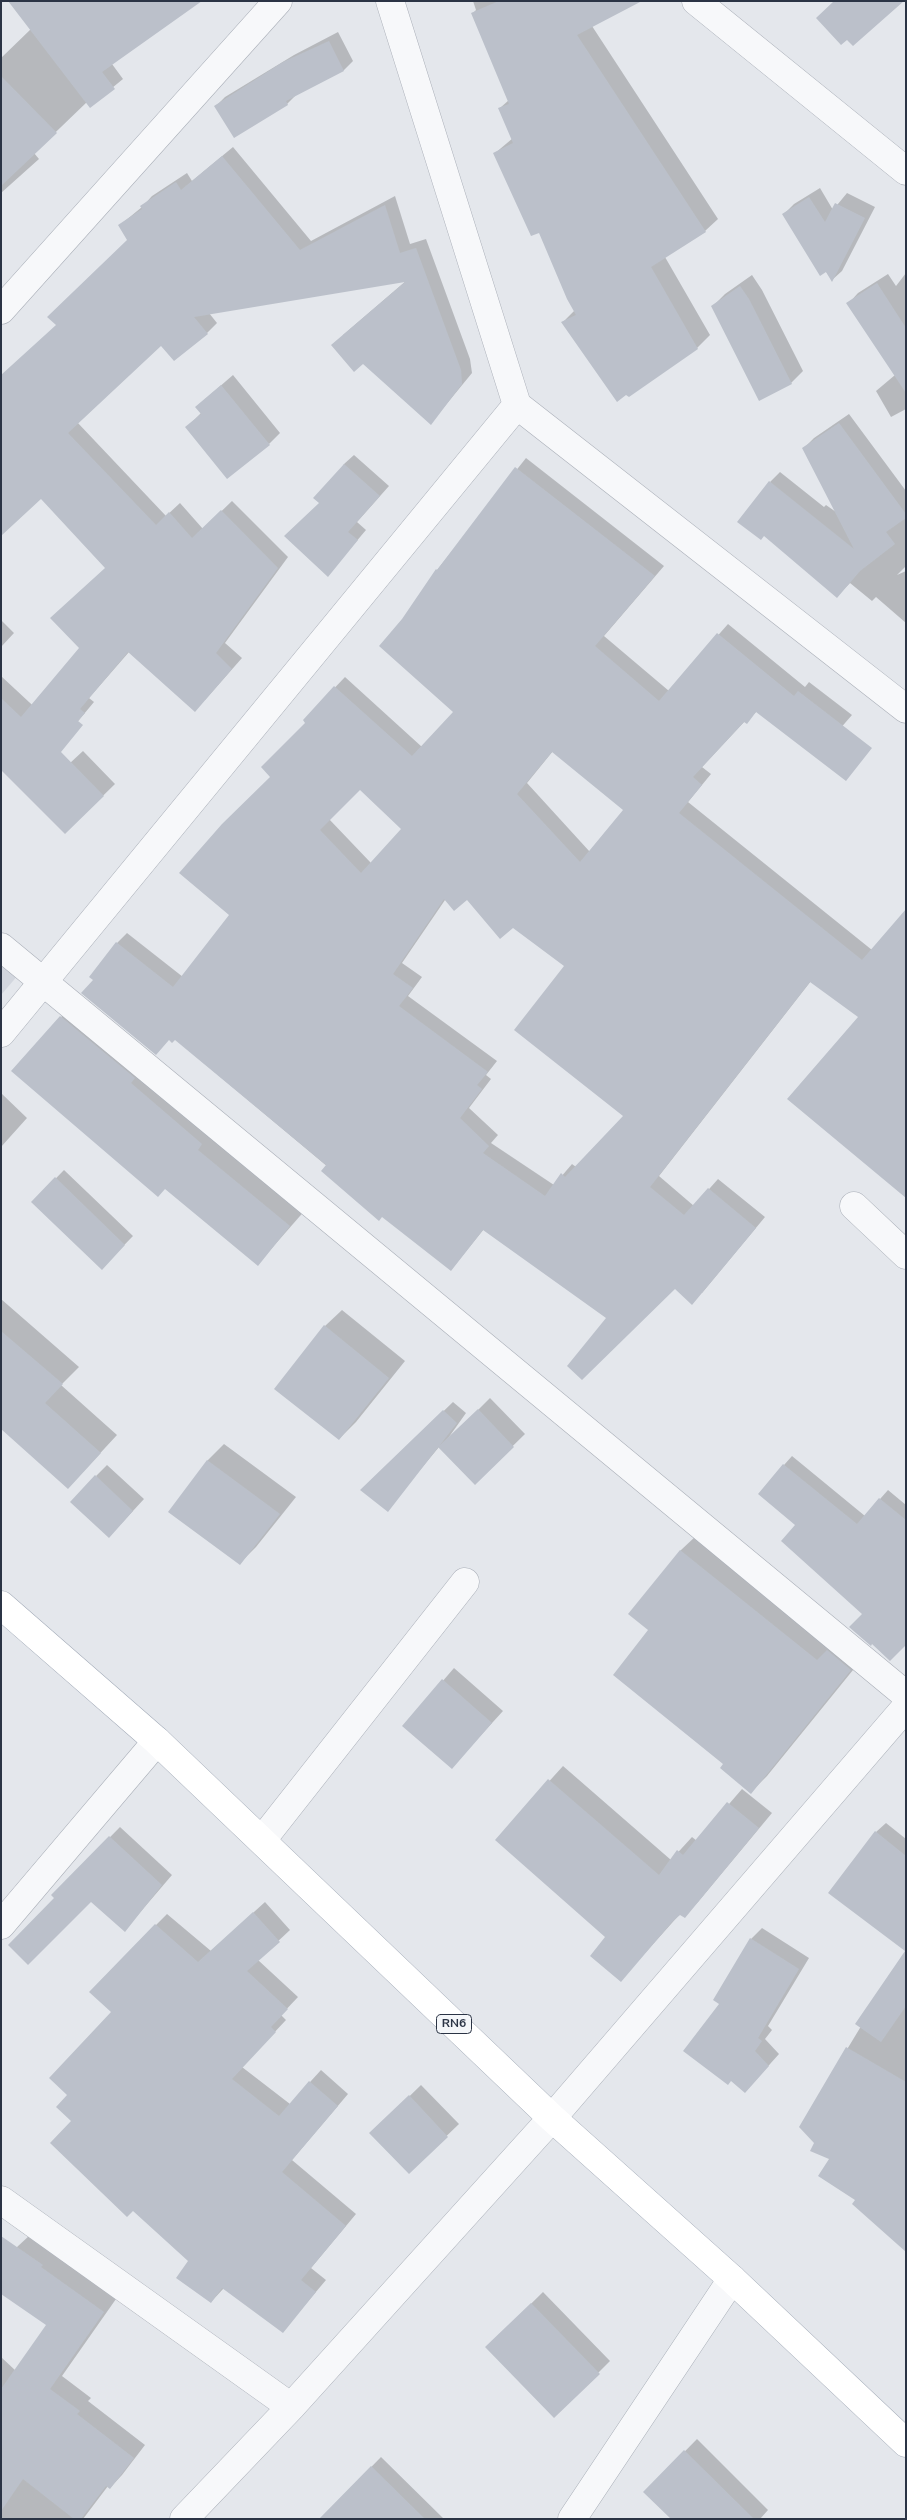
<!DOCTYPE html>
<style>
body{margin:0}
#map{position:relative;width:907px;height:2520px;overflow:hidden;background:#e4e7ec;font-family:"Nunito Sans",sans-serif}
canvas{display:block}
.frame{position:absolute;inset:0;border:2px solid #2b3445;pointer-events:none}
</style>
<div id="map">
<canvas width="907" height="2520"></canvas>
<div class="frame"></div>
</div>
<script>
const ctx = document.querySelector('canvas').getContext('2d');
ctx.lineJoin = 'round';
function paint(path, color) { ctx.fillStyle = color; ctx.fill(path, 'evenodd'); }
const shape = rows => new Path2D(rows.map(r => 'M' + r).join(''));
function stroke(path, color, width, dash) { ctx.strokeStyle = color; ctx.lineWidth = width; ctx.lineCap = dash ? 'butt' : 'round'; ctx.setLineDash(dash || []); ctx.stroke(path); }
function label(font, color, halo, rows, align = 'center') {
  ctx.font = font + ' "Nunito Sans",sans-serif'; ctx.lineWidth = 5; ctx.setLineDash([]); ctx.textBaseline = 'middle'; ctx.strokeStyle = halo; ctx.fillStyle = color; for (const [text, x, y, turn = 0] of rows) {
    ctx.save(); ctx.translate(x, y); ctx.rotate((+turn || 0) * Math.PI / 180); ctx.textAlign = isNaN(turn) ? turn : align; if (halo) ctx.strokeText(text, 0, 0); ctx.fillText(text, 0, 0); ctx.restore();
  }
}
const built = shape([
 [1,948,25,967,1,995]
]);
const shadow = shape([
 [473,1,618,1,592,26,718,219,705,231,665,257,710,335,697,348,629,396,563,322,575,310,540,231,494,154,513,138,500,108,509,100,473,13,476,10],
 [31,29,112,64,123,79,90,106,87,102,34,153,39,159,1,193,1,58],
 [338,32,353,61,344,70,296,95,287,104,216,106,225,97,294,55],
 [233,147,311,241,395,196,410,244,426,239,470,359,472,373,431,423,343,335,407,280,209,313,217,323,207,333,161,344,77,422,166,516,180,503,203,529,232,501,288,557,225,643,242,658,205,700,129,652,89,698,94,702,74,726,80,648,106,568,41,497,57,325,129,239,120,225,142,207,152,196,187,173,192,181],
 [820,188,833,210,847,193,875,207,842,271,832,280,784,214,794,204],
 [906,273,906,409,891,417,876,391,895,375,848,304,858,293,888,274,896,286],
 [752,275,762,290,803,371,791,383,713,306,725,294],
 [233,375,280,433,269,444,187,427,202,412,196,407],
 [849,414,906,491,906,566,897,575,906,571,906,623,876,597,872,601,850,583,837,596,770,482,780,472,824,507,826,505,836,512,804,448,814,438],
 [354,455,389,486,357,522,366,530,328,575,320,503,344,464],
 [526,458,664,566,604,636,669,691,728,624,805,687,809,682,852,715,825,746,757,711,746,722,745,721,702,767,711,774,688,802,872,950,860,1017,811,981,659,1176,694,1206,718,1179,765,1217,702,1293,675,1288,608,1318,484,1229,451,1270,175,1039,95,980,117,943,127,933,183,977,231,915,272,776,307,723,304,720,345,677,422,747,455,712,403,620,437,570],
 [553,751,624,810,590,852,527,783],
 [359,788,402,829,371,863,329,819],
 [467,898,513,927,566,966,625,1116,576,1167,572,1164,554,1185,491,1143,498,1135,469,1108,491,1079,486,1075,497,1061,408,996,422,977,402,963,445,900],
 [1,620,14,633,1,647],
 [1,676,43,715,1,753],
 [83,751,115,784,65,833,43,788],
 [79,1000,307,1208,258,1264,165,1188,61,1017],
 [1,1093,27,1118,1,1147],
 [64,1170,133,1236,102,1268,33,1202],
 [1,1299,79,1367,61,1385,117,1435,68,1488,1,1423],
 [342,1310,405,1361,356,1422,339,1439,325,1326],
 [490,1398,525,1434,475,1483,439,1447,387,1510,362,1490,453,1402,466,1413,444,1444],
 [224,1444,296,1497,256,1547,240,1563,170,1511,208,1460],
 [792,1456,865,1516,888,1490,906,1505,906,1640,863,1614,797,1525,784,1465],
 [107,1465,144,1499,121,1524,96,1476],
 [697,1535,866,1654,767,1776,751,1792,650,1630,630,1614,681,1550],
 [454,1668,503,1711,452,1767,404,1726],
 [563,1766,671,1860,692,1837,697,1841,742,1789,772,1813,698,1902,684,1916,680,1914,621,1980,607,1937,496,1840],
 [886,1823,906,1839,906,1951,876,1832],
 [120,1827,172,1875,125,1930,91,1900,56,1898,53,1895],
 [265,1902,290,1930,258,1960,298,1997,281,2015,286,2020,242,2067,290,2104,321,2070,348,2094,292,2160,356,2214,311,2268,326,2280,283,2331,224,2288,211,2302,190,2261,72,2121,69,2095,156,1925,167,1914,211,1951],
 [762,1928,809,1958,768,2026,772,2030,765,2039,779,2054,745,2092,732,2080,721,2004,751,1939],
 [906,1952,906,2233,857,2200,831,2159,800,2127],
 [421,2085,459,2124,409,2172,383,2122],
 [30,2235,116,2299,62,2376,91,2398,88,2401,145,2445,122,2475,110,2488,108,2486,83,2519,1,2519,1,2357,16,2371,48,2325,1,2271,17,2247],
 [543,2292,610,2361,554,2417,487,2347],
 [697,2439,768,2510,760,2519,672,2519,645,2492],
 [381,2457,444,2519,345,2519,333,2506]
]);
const building = shape([
 [8,1,202,1,102,72,115,89,90,108],
 [499,1,642,1,577,35,706,232,651,267,698,349,629,397,626,395,617,402,561,322,576,315,567,299,539,233,531,236,493,153,513,143,498,108,509,104,471,13],
 [834,1,904,1,853,46,847,40,841,45,816,18],
 [329,41,344,71,286,101,288,105,234,138,214,106,283,62],
 [1,76,57,133,1,186],
 [222,156,300,250,385,205,400,253,416,248,461,370,462,384,431,425,363,364,354,372,331,345,405,282,194,317,208,334,174,361,161,346,68,433,156,525,169,512,192,538,221,510,278,568,216,653,232,669,195,712,128,652,80,709,85,713,78,721,83,725,61,752,104,796,65,834,1,770,1,698,21,717,79,648,50,618,105,568,41,499,1,536,1,375,56,325,47,317,127,240,118,225,142,209,140,206,176,182,181,190],
 [809,197,825,222,835,203,865,218,832,282,826,272,820,276,782,214],
 [877,283,906,328,906,393,846,303],
 [740,286,749,299,792,384,759,401,711,306],
 [221,385,270,445,227,479,185,427,201,414,195,407],
 [839,423,906,514,906,518,886,532,895,544,860,571,837,598,764,536,761,540,737,522,769,481,854,549,802,448],
 [344,464,380,496,348,532,358,540,328,577,284,536,319,503,313,498],
 [515,467,655,576,595,646,659,701,717,633,794,696,798,691,872,748,846,781,756,712,747,724,744,722,693,777,702,785,679,813,862,960,906,909,906,1198,787,1099,858,1017,810,982,650,1187,684,1215,708,1188,756,1228,692,1305,675,1289,582,1380,567,1366,606,1318,483,1230,451,1271,382,1217,379,1221,321,1171,326,1165,175,1040,172,1043,169,1040,156,1055,81,993,93,980,89,977,116,942,173,987,229,915,179,873,222,824,270,777,261,767,305,723,303,720,334,686,412,756,453,712,379,646,402,619,436,569,437,570],
 [552,752,623,810,580,862,517,794],
 [360,790,401,829,361,873,320,830],
 [444,899,454,911,467,900,500,939,513,928,564,966,514,1030,623,1116,565,1177,561,1173,545,1196,483,1153,489,1146,460,1118,482,1089,477,1085,488,1072,399,1006,413,988,393,974],
 [60,1016,135,1078,131,1083,202,1144,198,1150,290,1226,258,1266,165,1189,158,1197,11,1071],
 [55,1177,125,1245,102,1270,31,1202],
 [324,1325,389,1378,339,1440,274,1389],
 [1,1331,63,1384,45,1403,101,1453,68,1489,1,1429],
 [478,1409,514,1447,475,1485,438,1447],
 [443,1410,457,1423,388,1512,360,1490],
 [207,1460,280,1514,240,1565,168,1512],
 [783,1464,857,1524,879,1498,906,1520,906,1645,890,1661,872,1644,871,1646,849,1627,862,1614,781,1541,795,1525,758,1494],
 [95,1475,133,1511,109,1538,70,1502],
 [680,1550,817,1660,827,1650,851,1670,751,1794,720,1768,723,1764,613,1675,648,1630,628,1614],
 [442,1679,492,1723,452,1769,402,1726],
 [548,1779,659,1875,677,1850,683,1855,727,1802,759,1828,685,1918,680,1915,672,1922,621,1982,590,1956,605,1937,495,1840],
 [875,1831,906,1856,906,2006,881,2042,855,2024,905,1951,828,1893],
 [109,1836,162,1885,125,1932,91,1902,28,1965,8,1945,54,1898,51,1895],
 [253,1912,280,1942,247,1971,288,2009,271,2027,276,2032,232,2079,279,2116,309,2081,338,2106,282,2172,346,2226,301,2280,316,2292,283,2333,222,2288,211,2303,176,2278,188,2261,133,2211,127,2217,50,2143,71,2121,56,2107,67,2095,49,2078,111,2012,89,1992,155,1924,198,1962],
 [750,1938,799,1969,758,2038,762,2041,755,2051,769,2066,745,2093,731,2081,728,2085,683,2051,719,2004,713,2000],
 [846,2047,906,2082,906,2252,852,2204,855,2200,818,2176,829,2159,810,2151,814,2143,799,2127],
 [409,2095,448,2137,409,2174,369,2133],
 [1,2236,43,2265,41,2267,104,2312,50,2389,80,2411,77,2414,134,2458,110,2489,106,2486,81,2519,74,2519,23,2479,1,2511,1,2389,46,2325,1,2294],
 [531,2303,600,2374,554,2418,485,2347],
 [684,2450,754,2519,671,2519,643,2492],
 [371,2466,425,2519,319,2519]
]);
const minor = shape([
 [390,1,517,405,906,709],
 [696,1,906,171],
 [1,310,278,1],
 [1,947,906,1695],
 [1,1033,517,405],
 [854,1206,906,1255],
 [262,1840,465,1582],
 [1,1925,157,1741],
 [1,2200,291,2407],
 [184,2519,291,2407,552,2118,906,1707],
 [572,2519,732,2279]
]);
const major = shape([
 [1,1605,157,1741,552,2118,732,2279,906,2443]
]);
const shields = [
 [454,2024,35]
];
const shieldNames = [
 ["RN6",454,2024]
];
paint(built, '#d2d6de');
paint(shadow, '#0003');
paint(building, '#bbc0ca');
stroke(minor, '#a9aeb7', 29);
stroke(major, '#a3abb8', 29);
stroke(minor, '#f7f8fa', 28);
stroke(major, '#fff', 28);
for (const [x, y, w] of shields) { const box = new Path2D(); box.roundRect(x - w / 2, y - 9.5, w, 19, 4); ctx.fillStyle = '#f4f6f9'; ctx.fill(box); stroke(box, '#2b3445', 1); }
label('bold 12px', '#2b3445', null, shieldNames);
</script>
